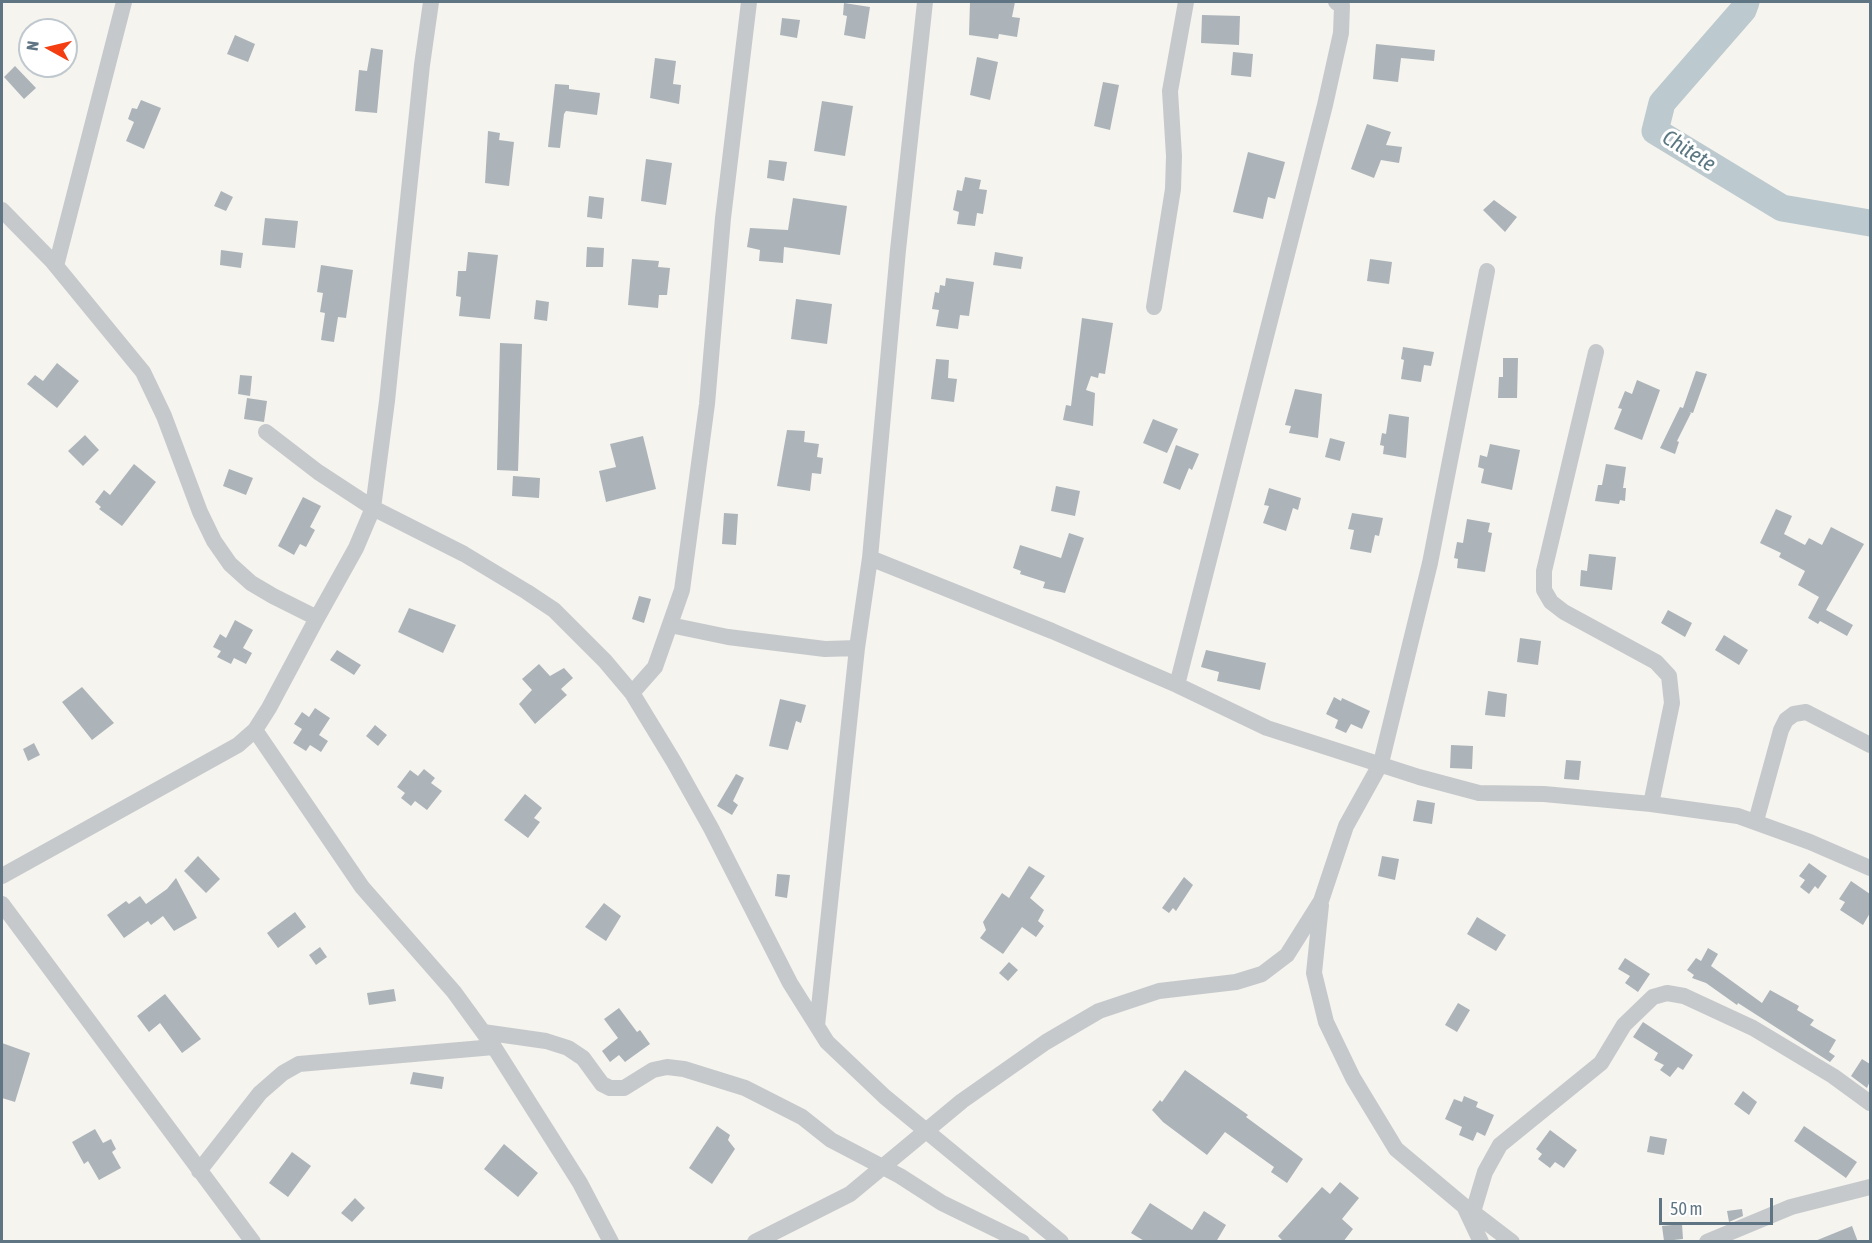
<!DOCTYPE html>
<style>
body{margin:0}
#map{position:relative;width:1872px;height:1243px;overflow:hidden;background:#f5f4ef;font-family:"Asap Condensed",sans-serif}
canvas{display:block}
.frame{position:absolute;inset:0;border:3px solid #607584;pointer-events:none}
.north{position:absolute;left:18px;top:18px;width:60px;height:60px;box-sizing:border-box;background:#fff;border:2px solid #bfc8ce;border-radius:50%;rotate:278deg;font-size:16px;font-weight:700;line-height:24px;text-align:center;color:#607584}
.north::after{content:'';display:block;margin:auto;width:21px;height:27px;background:#f43d10;clip-path:polygon(50% 0,100% 100%,50% 72%,0 100%)}
.scale{position:absolute;left:1659px;top:1198px;width:114px;height:27px;box-sizing:border-box;border:3px solid #607584;border-top:0;padding-left:8px;font-size:18px;line-height:21px;white-space:nowrap;color:#607584;-webkit-text-stroke:4px #fff;paint-order:stroke}
</style>
<div id="map">
<canvas width="1872" height="1243"></canvas>
<div class="frame"></div>
<div class="north">N</div>
<div class="scale">50 m</div>
</div>
<script>
const ctx = document.querySelector('canvas').getContext('2d');
ctx.lineJoin = 'round';
const shape = rows => new Path2D(rows.map(r => 'M' + r).join(''));
function stroke(path, color, width, dash) { ctx.strokeStyle = color; ctx.lineWidth = width; ctx.lineCap = dash ? 'butt' : 'round'; ctx.setLineDash(dash || []); ctx.stroke(path); }
function paint(path, color) { ctx.fillStyle = color; ctx.fill(path, 'evenodd'); }
function label(font, color, halo, rows, align = 'center') {
  ctx.font = font + ' "Asap Condensed",sans-serif'; ctx.lineWidth = 6; ctx.setLineDash([]); ctx.textBaseline = 'middle'; ctx.strokeStyle = halo; ctx.fillStyle = color; for (const [text, x, y, turn = 0] of rows) {
    ctx.save(); ctx.translate(x, y); ctx.rotate((+turn || 0) * Math.PI / 180); ctx.textAlign = isNaN(turn) ? turn : align; if (halo) ctx.strokeText(text, 0, 0); ctx.fillText(text, 0, 0); ctx.restore();
  }
}
const river = shape([
 [1746,2,1743,10,1662,103,1655,131,1782,208,1870,223]
]);
const building = shape([
 [970,2,1015,2,1012,17,1020,18,1017,37,999,34,998,39,969,35],
 [844,3,870,7,865,39,844,35,847,16,843,15],
 [1202,15,1240,16,1239,45,1201,43],
 [782,18,800,20,797,38,780,35],
 [235,35,255,44,248,62,227,54],
 [1376,44,1435,50,1434,61,1401,58,1398,82,1373,79],
 [371,48,383,50,377,113,355,111,359,70,367,71],
 [1233,52,1253,54,1251,77,1231,75],
 [977,57,998,62,990,100,970,95],
 [655,58,676,61,673,84,681,85,679,104,650,98],
 [15,66,36,88,24,99,4,77],
 [1103,82,1119,85,1110,130,1094,126],
 [555,84,569,85,569,89,600,93,597,115,566,111,564,114,560,148,548,147],
 [141,100,161,108,144,149,126,141,134,122,128,119,132,108,137,109],
 [822,101,853,106,845,156,814,151],
 [1367,124,1391,132,1386,145,1402,147,1399,163,1381,160,1374,178,1351,169],
 [488,131,500,133,499,140,514,142,509,186,485,183],
 [1248,152,1285,162,1275,199,1268,197,1263,219,1233,212],
 [646,159,672,163,666,205,641,201],
 [769,160,787,162,784,181,767,178],
 [965,177,981,180,979,189,987,190,983,214,977,213,975,226,957,224,959,212,953,210,957,190,962,191],
 [221,191,233,197,226,211,214,206],
 [589,196,604,198,602,219,587,217],
 [793,198,847,206,840,255,784,247,783,263,759,261,760,250,747,247,750,228,788,230],
 [1494,200,1517,217,1505,232,1483,210],
 [265,218,298,221,295,248,262,245],
 [587,247,604,248,603,267,586,267],
 [221,250,243,253,241,268,220,265],
 [468,252,498,255,490,319,459,316,461,297,456,296,458,271,466,271],
 [995,252,1023,257,1021,269,993,265],
 [632,259,659,261,658,267,670,268,667,295,659,295,658,308,628,305],
 [1370,259,1392,262,1389,284,1367,281],
 [321,265,353,270,346,318,338,317,334,342,321,340,325,313,320,312,323,293,317,292],
 [946,278,974,282,969,316,960,315,958,329,936,326,939,310,932,309,935,292,939,293,940,285,945,286],
 [796,299,832,304,827,344,791,339],
 [536,300,549,302,547,321,534,319],
 [1082,318,1113,323,1105,374,1099,373,1098,378,1091,376,1086,390,1095,393,1093,426,1063,420,1066,405,1071,406],
 [500,343,522,344,518,471,497,470],
 [1403,347,1434,352,1431,366,1424,365,1421,382,1401,379,1404,360,1401,359],
 [1503,358,1518,358,1517,398,1498,398,1499,377,1503,377],
 [936,359,949,360,948,378,957,379,954,402,931,399],
 [57,363,79,381,57,408,27,384,35,375,43,381],
 [1696,371,1707,374,1693,413,1689,412,1691,413,1677,441,1679,442,1675,454,1660,448,1680,407,1683,408],
 [240,375,252,376,250,396,238,394],
 [1637,380,1660,390,1642,440,1614,429,1622,409,1618,408,1625,391,1632,394],
 [1295,389,1322,394,1318,438,1289,433,1291,426,1285,425],
 [247,398,267,401,264,422,244,419],
 [1389,414,1409,417,1406,458,1383,454,1384,446,1380,445,1382,433,1386,434],
 [1153,419,1178,429,1167,453,1143,443],
 [787,430,805,431,804,442,819,444,817,457,823,458,821,474,812,473,810,491,777,486],
 [85,435,99,450,83,466,68,451],
 [643,436,656,489,606,502,599,471,616,467,610,444],
 [1330,438,1345,442,1340,461,1325,457],
 [1490,444,1520,450,1512,490,1481,483,1484,469,1478,467,1480,455,1487,457],
 [1176,445,1199,454,1192,470,1189,468,1180,490,1163,483],
 [134,464,156,482,122,526,99,509,101,507,95,502,104,490,110,495],
 [1606,464,1626,467,1623,488,1626,488,1625,501,1620,500,1619,504,1595,501,1598,485,1602,485],
 [229,469,253,478,246,495,223,486],
 [513,476,540,478,539,498,512,496],
 [1056,486,1080,491,1075,516,1051,511],
 [1269,488,1301,498,1298,510,1293,508,1286,531,1263,523,1269,506,1264,505],
 [303,497,321,506,310,527,315,530,306,547,300,544,294,555,278,546],
 [1776,509,1792,516,1784,534,1805,545,1809,538,1822,545,1831,527,1864,544,1826,610,1853,625,1847,636,1820,621,1818,624,1808,618,1819,597,1798,585,1805,571,1779,557,1781,553,1760,543],
 [724,513,738,514,736,545,722,544],
 [1352,513,1383,518,1379,536,1375,535,1371,553,1350,549,1354,530,1348,529],
 [1467,519,1490,523,1488,532,1492,533,1485,572,1457,568,1458,559,1454,558,1457,542,1463,543],
 [1069,533,1084,538,1065,593,1043,588,1045,582,1020,574,1021,571,1013,568,1020,545,1061,558],
 [1589,554,1616,557,1612,590,1580,586,1581,570,1587,571],
 [639,596,651,599,644,623,632,619],
 [409,608,456,625,443,653,398,632],
 [1668,610,1692,623,1685,637,1661,623],
 [235,620,253,630,243,648,252,653,246,664,234,658,231,664,217,657,221,651,213,647,220,634,226,638],
 [1724,635,1748,650,1739,665,1715,650],
 [1520,638,1541,641,1538,665,1517,662],
 [337,650,361,665,354,675,330,660],
 [1206,650,1266,663,1260,690,1217,681,1219,672,1201,667],
 [539,664,550,676,564,668,573,678,561,689,567,695,535,724,519,704,532,690,522,679],
 [82,687,114,723,92,740,62,702],
 [1488,691,1507,694,1505,717,1485,715],
 [1334,697,1341,701,1342,698,1370,711,1362,729,1351,724,1346,733,1335,728,1338,720,1326,714],
 [780,699,806,705,801,723,796,721,788,750,769,746],
 [315,708,330,718,319,735,328,741,321,752,310,745,306,751,293,743,302,729,294,724,302,712,309,717],
 [375,725,387,735,378,746,366,736],
 [34,743,40,755,28,761,23,749],
 [1451,745,1473,746,1472,769,1450,768],
 [1566,760,1581,761,1579,780,1564,779],
 [424,769,435,778,431,783,442,791,427,810,415,801,411,806,401,798,405,793,397,787,410,770,418,776],
 [736,774,744,778,733,801,738,805,732,815,717,806],
 [525,794,542,808,534,818,540,822,528,838,504,820],
 [1417,800,1435,803,1432,824,1413,821],
 [198,856,220,879,206,893,184,871],
 [1382,856,1399,859,1395,880,1378,876],
 [1809,863,1827,876,1818,889,1815,886,1809,894,1800,887,1805,880,1799,876],
 [1029,866,1045,876,1030,898,1044,910,1038,921,1044,926,1036,937,1022,927,1003,954,980,938,986,930,983,922,1002,893,1009,898],
 [777,874,790,875,787,898,775,896],
 [1184,877,1193,885,1176,911,1173,908,1169,913,1162,908],
 [176,878,197,918,174,931,163,916,151,925,148,921,124,938,107,915,126,901,129,904,140,896,146,904,167,889],
 [1851,881,1870,894,1870,913,1863,925,1840,910,1845,902,1839,899],
 [604,903,621,916,606,941,585,927],
 [295,912,306,927,278,948,267,933],
 [1477,917,1506,935,1496,951,1467,934],
 [320,947,327,957,316,965,309,955],
 [1708,948,1718,954,1711,966,1762,1003,1770,990,1799,1006,1797,1010,1814,1020,1810,1025,1836,1040,1829,1052,1835,1056,1830,1062,1738,1003,1737,1005,1706,983,1692,978,1694,975,1687,970,1696,958,1701,961],
 [1625,958,1650,974,1638,992,1625,983,1630,976,1618,969],
 [1009,962,1018,970,1008,981,999,973],
 [394,989,396,1001,369,1005,367,993],
 [165,994,201,1039,182,1053,160,1023,149,1032,137,1016],
 [1458,1003,1470,1010,1457,1032,1445,1025],
 [619,1008,637,1032,640,1030,650,1044,625,1062,619,1055,610,1062,602,1051,618,1038,604,1019],
 [1643,1022,1693,1055,1683,1070,1678,1067,1670,1077,1660,1070,1664,1065,1654,1060,1658,1053,1633,1037],
 [2,1043,30,1053,15,1102,2,1098],
 [1862,1059,1870,1064,1870,1081,1867,1088,1851,1076],
 [1185,1070,1248,1115,1246,1117,1303,1159,1287,1183,1271,1172,1274,1167,1225,1132,1207,1155,1163,1122,1152,1110,1160,1100,1162,1102],
 [413,1072,444,1077,442,1089,410,1084],
 [1743,1091,1757,1102,1749,1115,1734,1104],
 [1464,1096,1478,1102,1476,1107,1494,1115,1485,1136,1477,1132,1473,1141,1459,1135,1462,1127,1445,1119,1454,1099,1462,1102],
 [717,1126,730,1135,728,1140,735,1149,712,1184,689,1168],
 [1804,1126,1857,1162,1846,1178,1794,1141],
 [95,1129,103,1143,111,1139,116,1149,112,1152,121,1168,99,1180,88,1161,84,1164,72,1142],
 [1550,1130,1577,1150,1564,1168,1555,1162,1550,1168,1538,1159,1542,1154,1536,1149],
 [1650,1136,1667,1139,1664,1155,1647,1152],
 [504,1144,538,1173,518,1197,484,1169],
 [292,1152,311,1166,288,1197,269,1183],
 [1340,1182,1359,1198,1342,1219,1353,1229,1343,1242,1284,1242,1278,1236,1322,1187,1330,1194],
 [355,1198,365,1208,352,1222,341,1213],
 [1150,1203,1192,1230,1204,1211,1226,1225,1216,1242,1146,1242,1131,1233],
 [1742,1209,1743,1216,1729,1222,1727,1211],
 [1682,1224,1683,1239,1664,1241,1662,1226],
 [1852,1226,1858,1242,1815,1242,1815,1241]
]);
const street = shape([
 [2,210,52,261,143,372,164,416,200,512,214,541,230,564,251,583,273,596,317,618,356,548,373,508,387,401,422,65,431,2],
 [56,266,124,2],
 [1154,307,1173,189,1174,156,1170,91,1186,2],
 [1596,352,1544,571,1544,590,1551,602,1564,612,1656,662,1669,676,1672,703,1651,804],
 [266,432,318,472,373,508,464,554,527,592,554,610,605,661,632,693,674,762,711,828,790,983,827,1042,885,1097,1061,1242],
 [870,558,1052,631,1177,685,1267,728,1419,777,1479,793,1544,794,1651,804,1738,816,1810,842,1870,868],
 [670,625,728,637,825,649,857,648],
 [1177,685,1325,105,1341,33,1342,6,1336,2],
 [632,693,655,667,682,590,707,404,723,218,749,2],
 [255,730,362,887,454,992,494,1047,580,1183,611,1242],
 [1756,821,1781,730,1786,720,1794,714,1806,712,1870,745],
 [2,876,238,745,255,730,269,708,317,618],
 [2,904,253,1242],
 [1321,905,1314,973,1326,1022,1353,1078,1396,1149,1464,1206,1481,1242],
 [817,1026,857,648,870,558,898,250,925,2],
 [483,1032,546,1041,568,1048,583,1058,602,1084,610,1088,624,1088,653,1070,667,1067,684,1069,745,1088,802,1117,831,1140,900,1176,942,1203,1022,1242],
 [199,1171,260,1093,283,1073,299,1064,494,1047],
 [1465,1206,1512,1242],
 [1473,1212,1485,1172,1500,1145,1601,1063,1624,1025,1653,997,1667,993,1684,996,1753,1028,1833,1076,1870,1103],
 [755,1242,850,1194,962,1101,1046,1042,1099,1011,1159,991,1236,982,1262,974,1287,955,1321,901,1346,826,1381,763,1430,563,1487,271],
 [1707,1242,1791,1207,1870,1187]
]);
const waterNames = [
 ["Chitete",1689,151,32]
];
stroke(river, '#bcc9ce', 27);
paint(building, '#acb4b9');
stroke(street, '#c6c9cc', 16);
label('italic 22px', '#5b7882', '#fff', waterNames);
</script>
